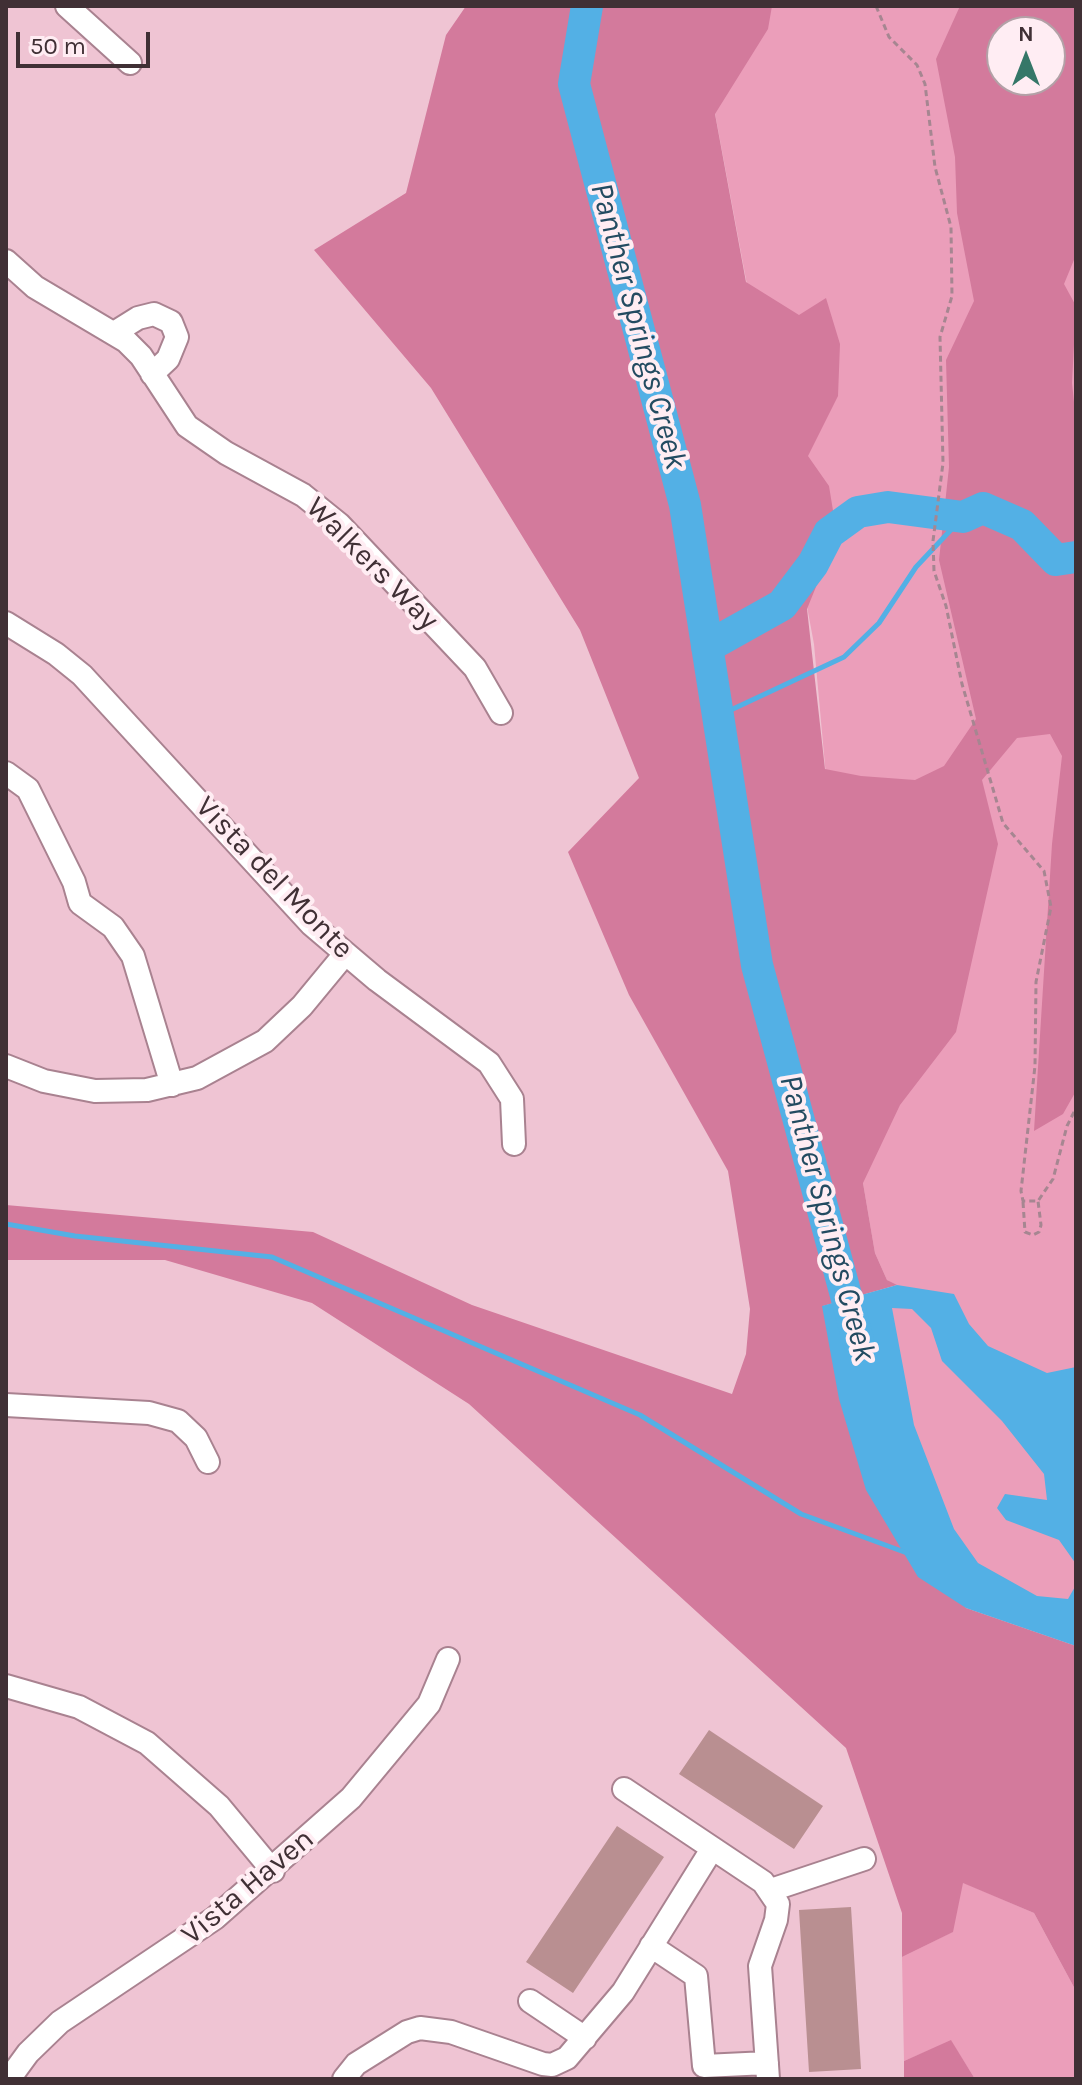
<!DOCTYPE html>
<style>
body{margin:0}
#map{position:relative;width:1082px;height:2085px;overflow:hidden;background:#efc4d3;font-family:Karla,sans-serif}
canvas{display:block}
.frame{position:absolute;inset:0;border:8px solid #403035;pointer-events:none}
.north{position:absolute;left:986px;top:16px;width:80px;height:80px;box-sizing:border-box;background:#ffedf3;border:2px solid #b3a1a7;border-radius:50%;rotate:0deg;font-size:22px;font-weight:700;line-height:32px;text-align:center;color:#403035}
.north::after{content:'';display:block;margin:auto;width:28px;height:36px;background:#357768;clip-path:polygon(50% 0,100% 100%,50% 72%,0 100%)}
.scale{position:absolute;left:16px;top:32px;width:134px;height:36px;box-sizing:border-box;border:4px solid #403035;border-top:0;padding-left:10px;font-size:24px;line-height:28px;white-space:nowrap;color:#403035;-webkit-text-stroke:6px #ffedf3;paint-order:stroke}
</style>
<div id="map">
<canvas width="1082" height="2085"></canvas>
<div class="frame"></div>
<div class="north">N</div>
<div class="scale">50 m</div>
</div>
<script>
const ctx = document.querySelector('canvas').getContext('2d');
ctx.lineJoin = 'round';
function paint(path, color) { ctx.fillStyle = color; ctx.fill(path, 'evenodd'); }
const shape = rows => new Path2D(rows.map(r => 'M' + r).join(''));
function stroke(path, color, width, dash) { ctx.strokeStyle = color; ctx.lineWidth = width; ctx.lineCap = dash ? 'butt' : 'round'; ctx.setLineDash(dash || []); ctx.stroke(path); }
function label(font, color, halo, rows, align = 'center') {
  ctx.font = font + ' Karla,sans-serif'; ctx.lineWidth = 8; ctx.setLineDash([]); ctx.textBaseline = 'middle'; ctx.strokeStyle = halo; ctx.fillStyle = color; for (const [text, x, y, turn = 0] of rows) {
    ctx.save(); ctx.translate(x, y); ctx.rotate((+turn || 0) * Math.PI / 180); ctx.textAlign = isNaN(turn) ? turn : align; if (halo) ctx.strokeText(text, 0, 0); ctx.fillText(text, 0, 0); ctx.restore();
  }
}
const green = shape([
 [695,6,1076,6,1076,1646,966,1608,828,1329,822,1306,896,1286,887,1280,875,1253,863,1183,814,644],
 [1002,32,1050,32,1050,80,1002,80],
 [962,1882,1034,1913,1076,1991,1076,2079,975,2079,951,2041,904,2061,902,1957,952,1932]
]);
const forest = shape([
 [466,6,772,6,768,29,715,114,746,282,799,315,826,298,840,344,838,396,808,456,829,486,837,535,807,609,825,769,861,776,915,780,944,766,976,719,939,560,949,467,946,360,974,301,957,213,955,157,936,59,960,6,1076,6,1076,255,1064,284,1076,306,1072,383,1076,421,1076,1091,1063,1114,1034,1131,1052,844,1062,756,1050,734,1017,738,982,780,998,844,956,1032,900,1105,863,1183,875,1253,887,1280,897,1285,823,1306,828,1329,966,1608,1076,1646,1076,1991,1034,1913,963,1883,953,1932,902,1957,902,1913,846,1748,469,1404,312,1303,165,1260,6,1260,6,1205,313,1232,472,1305,732,1394,746,1354,750,1309,728,1171,629,995,568,852,639,778,580,630,431,388,314,250,406,193,446,35],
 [1002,32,1050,32,1050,80,1002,80],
 [951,2040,975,2079,904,2079,904,2061]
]);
const water = shape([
 [897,1285,954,1294,969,1324,988,1346,1047,1373,1076,1367,1076,1564,1059,1540,1006,1520,997,1508,1005,1494,1047,1500,1044,1474,1002,1421,942,1361,931,1328,912,1309,892,1308,914,1425,954,1529,978,1563,1037,1596,1068,1599,1076,1585,1076,1646,966,1608,918,1577,866,1490,839,1399,822,1306]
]);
const stream = shape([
 [718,716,844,657,879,623,916,567,963,517],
 [6,1224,75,1236,272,1257,640,1415,801,1514,907,1553]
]);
const river = shape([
 [587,6,574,84,685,505,757,965,858,1340],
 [707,647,782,605,813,564,829,533,858,512,888,507,963,517,983,508,1022,525,1056,560,1076,557]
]);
const building = shape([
 [709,1730,823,1806,794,1849,679,1774],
 [617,1826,664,1857,573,1993,526,1962],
 [851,1907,861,2069,809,2072,799,1910]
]);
const path = shape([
 [876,6,889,37,917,65,925,84,935,167,951,227,952,296,940,337,943,463,933,541,934,571,946,606,962,684,1003,823,1044,871,1051,907,1036,982,1035,1066,1021,1191,1023,1201,1038,1201,1053,1179,1067,1126,1076,1108],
 [1023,1202,1025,1232,1033,1235,1039,1232,1041,1225,1038,1201]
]);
const minor = shape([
 [67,6,130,63],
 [6,261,35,287,126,341,141,356,187,426,226,453,303,495,339,524,475,668,501,713],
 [114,333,138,318,154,314,171,322,177,337,168,359,152,374],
 [6,623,56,654,82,675,311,924,377,980,489,1063,512,1099,514,1144],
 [6,773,28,789,74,882,80,903,113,927,133,956,172,1085],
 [6,1066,44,1081,95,1091,147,1090,197,1078,265,1041,302,1006,345,954],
 [6,1405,149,1413,178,1421,196,1438,208,1462],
 [6,1686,79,1707,147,1743,219,1806,273,1871],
 [624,1789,763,1882,778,1904,776,1920,760,1966,768,2079],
 [771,1890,864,1859],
 [651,1946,696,1976,704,2066,767,2063],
 [530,2001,585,2038],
 [9,2079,28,2053,60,2022,215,1918,351,1798,429,1704,448,1659],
 [344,2079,356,2064,407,2032,420,2028,451,2032,543,2064,552,2065,567,2058,623,1992,712,1849]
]);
const streetNames = [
 ["Walkers Way",372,564,45],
 ["Vista del Monte",274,878,46],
 ["Vista Haven",248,1887,-40]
];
const waterNames = [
 ["Panther Springs Creek",638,326,75],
 ["Panther Springs Creek",827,1218,75]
];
paint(green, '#eb9eba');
paint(forest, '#d37a9c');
paint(water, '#53b0e5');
stroke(stream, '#53b0e5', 5);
stroke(river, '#53b0e5', 32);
paint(building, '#b98f91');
stroke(minor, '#a98290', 26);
stroke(path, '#a68691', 3, [6, 4]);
stroke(minor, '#fff', 22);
label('30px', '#403035', '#ffedf3', streetNames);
label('italic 32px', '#234b61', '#ffedf3', waterNames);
</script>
